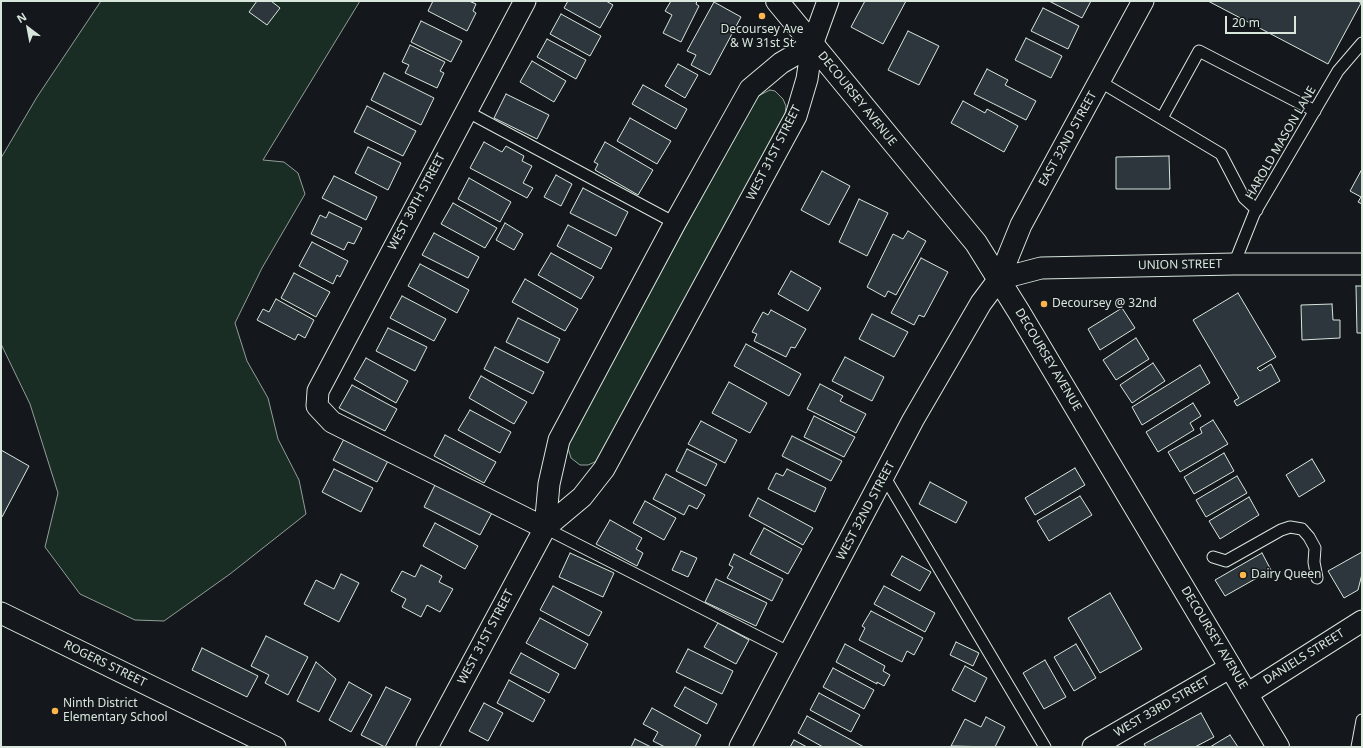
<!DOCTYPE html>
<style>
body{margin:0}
#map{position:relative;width:1363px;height:748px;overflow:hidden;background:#14181c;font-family:"Noto Sans",sans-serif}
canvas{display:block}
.frame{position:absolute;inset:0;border:2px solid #d8e6dc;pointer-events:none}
.north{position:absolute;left:8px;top:8px;width:40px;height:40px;-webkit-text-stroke:3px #14181c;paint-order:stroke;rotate:328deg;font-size:11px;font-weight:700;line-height:16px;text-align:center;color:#d8e6dc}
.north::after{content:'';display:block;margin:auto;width:14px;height:18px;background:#d8e6dc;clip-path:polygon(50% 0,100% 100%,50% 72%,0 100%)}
.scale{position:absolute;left:1225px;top:16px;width:71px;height:18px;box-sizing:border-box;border:2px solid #d8e6dc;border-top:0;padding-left:5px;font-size:12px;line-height:14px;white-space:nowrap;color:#d8e6dc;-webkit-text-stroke:3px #14181c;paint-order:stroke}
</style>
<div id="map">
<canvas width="1363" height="748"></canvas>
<div class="frame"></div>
<div class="north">N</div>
<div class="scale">20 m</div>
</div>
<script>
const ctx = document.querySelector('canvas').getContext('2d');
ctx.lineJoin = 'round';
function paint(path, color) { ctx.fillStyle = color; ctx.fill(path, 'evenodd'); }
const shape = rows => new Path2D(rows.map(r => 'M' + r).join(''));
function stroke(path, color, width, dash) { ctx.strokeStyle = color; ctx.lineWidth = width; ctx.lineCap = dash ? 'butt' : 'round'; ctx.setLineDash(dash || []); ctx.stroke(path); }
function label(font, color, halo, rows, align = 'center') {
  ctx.font = font + ' "Noto Sans",sans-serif'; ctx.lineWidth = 3; ctx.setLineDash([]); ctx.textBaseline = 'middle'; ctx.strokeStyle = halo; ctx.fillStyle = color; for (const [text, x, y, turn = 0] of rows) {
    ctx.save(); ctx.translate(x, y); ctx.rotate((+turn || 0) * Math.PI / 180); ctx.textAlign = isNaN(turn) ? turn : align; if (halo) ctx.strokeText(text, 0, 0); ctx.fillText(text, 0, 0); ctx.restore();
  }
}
const green = shape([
 [101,1,360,1,263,160,284,162,298,173,305,194,262,268,235,323,247,361,268,398,278,439,299,480,306,514,230,574,164,621,135,620,80,594,45,547,58,493,30,404,1,344,1,158,37,97,101,1],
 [770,90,775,91,783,99,786,106,785,115,597,461,588,465,580,465,571,458,568,448,570,440,753,102,760,95,770,90]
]);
const building = shape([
 [257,1,271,1,280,8,267,25,249,12,257,1],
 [433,1,469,1,476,4,473,11,476,13,467,31,428,11,433,1],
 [568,1,606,1,613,5,600,28,564,8,568,1],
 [671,1,697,1,696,4,699,6,681,42,663,33,672,15,665,11,671,1],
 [865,1,906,1,883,44,851,27,865,1],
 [1049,1,1091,1,1082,18,1049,1],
 [1208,1,1358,1,1361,3,1328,64,1208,1],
 [714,2,741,17,710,75,691,65,696,55,687,51,714,2],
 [1043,8,1079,26,1068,49,1031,31,1043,8],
 [561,14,601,36,590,56,550,34,561,14],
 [421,21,462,41,451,62,411,42,421,21],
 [908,31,939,46,919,85,888,70,908,31],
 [1026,38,1062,56,1051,78,1015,60,1026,38],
 [547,39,586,60,576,79,537,57,547,39],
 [410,45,445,62,440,71,444,73,437,88,405,73,409,65,402,62,410,45],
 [532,61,566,81,554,102,520,82,532,61],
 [678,64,698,75,685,98,665,86,678,64],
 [987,69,1008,80,1005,85,1036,101,1026,120,974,94,987,69],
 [384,73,434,98,421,125,371,100,384,73],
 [643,85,687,109,676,129,632,104,643,85],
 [506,94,549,115,537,139,494,118,506,94],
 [963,101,985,113,987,109,1018,126,1004,152,951,123,963,101],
 [367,106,416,131,403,156,354,132,367,106],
 [630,118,671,141,657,164,617,141,630,118],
 [484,142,502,152,506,146,524,156,522,161,532,166,523,183,533,188,527,198,470,168,484,142],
 [605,142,653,170,638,195,595,170,598,164,594,162,605,142],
 [368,147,401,163,388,190,355,173,368,147],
 [1169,156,1170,189,1116,189,1116,157,1169,156],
 [1362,169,1362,204,1358,202,1361,197,1350,191,1362,169],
 [822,171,850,186,829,225,801,210,822,171],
 [556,175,572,184,561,206,544,197,556,175],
 [334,176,377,197,366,220,322,198,334,176],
 [469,178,511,202,500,222,458,199,469,178],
 [583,188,628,212,616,236,570,213,583,188],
 [859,199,888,213,867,256,839,242,859,199],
 [453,203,497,228,485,248,441,224,453,203],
 [329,212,362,228,354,244,348,242,344,250,311,234,320,215,326,218,329,212],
 [505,223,523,234,514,250,496,240,505,223],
 [568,225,612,248,601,269,557,246,568,225],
 [908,231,926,241,896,295,888,291,885,297,867,287,893,234,903,239,908,231],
 [434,233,479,257,468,278,422,255,434,233],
 [312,242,348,261,340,277,337,275,333,284,299,266,312,242],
 [551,253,594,277,581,299,538,275,551,253],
 [921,258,948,272,924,317,919,315,914,325,891,313,921,258],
 [420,264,469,290,457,313,408,286,420,264],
 [791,271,821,288,808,311,778,294,791,271],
 [294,273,330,292,316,317,281,298,294,273],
 [525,279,578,309,565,331,512,302,525,279],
 [1356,286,1362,286,1362,333,1357,333,1356,286],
 [1238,293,1276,357,1257,368,1260,371,1271,364,1280,381,1237,406,1234,401,1239,398,1193,320,1238,293],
 [402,296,446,319,434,341,390,318,402,296],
 [276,299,314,320,305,338,298,334,295,340,257,320,263,309,269,312,276,299],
 [1332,304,1333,320,1340,320,1340,338,1302,340,1301,305,1332,304],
 [1122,308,1135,328,1100,350,1088,329,1122,308],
 [771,310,806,329,795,348,791,347,786,357,754,341,757,334,752,332,763,312,768,315,771,310],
 [872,314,908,332,894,357,859,339,872,314],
 [518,318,560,339,548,363,506,342,518,318],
 [388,328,427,347,415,371,376,351,388,328],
 [1136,338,1149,359,1116,380,1103,360,1136,338],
 [746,344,801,374,789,396,734,366,746,344],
 [495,347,544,372,533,394,484,369,495,347],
 [845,357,884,377,872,401,832,381,845,357],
 [366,358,408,381,396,403,354,379,366,358],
 [1153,363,1165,381,1132,403,1120,385,1153,363],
 [1200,365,1210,383,1142,425,1132,407,1200,365],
 [481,376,527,402,514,424,469,398,481,376],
 [729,382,767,403,750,433,712,413,729,382],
 [820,384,843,396,840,401,866,414,856,433,807,409,820,384],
 [352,385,397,409,385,431,339,408,352,385],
 [1193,403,1201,416,1190,423,1194,430,1158,452,1146,432,1193,403],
 [470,410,511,432,500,453,458,430,470,410],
 [814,416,855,437,844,457,804,437,814,416],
 [1213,420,1228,444,1180,472,1168,452,1202,433,1200,428,1213,420],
 [701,421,737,440,725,463,688,444,701,421],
 [445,435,496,462,484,483,434,456,445,435],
 [792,436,842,461,831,481,782,456,792,436],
 [345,437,389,459,377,482,333,460,345,437],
 [687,449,717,464,706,486,676,471,687,449],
 [1,450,29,466,2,517,1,517,1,450],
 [1224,453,1234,471,1194,494,1184,477,1224,453],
 [1312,459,1325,481,1299,497,1286,475,1312,459],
 [1075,468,1085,485,1035,515,1025,498,1075,468],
 [334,469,373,488,361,512,322,492,334,469],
 [787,469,826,488,815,512,768,489,776,473,783,476,787,469],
 [666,474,705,495,697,509,689,505,684,515,653,499,666,474],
 [1237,476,1247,493,1206,517,1196,500,1237,476],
 [930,482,967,502,956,523,919,504,930,482],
 [436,483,493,511,480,535,424,507,436,483],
 [1080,496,1092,515,1049,541,1037,521,1080,496],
 [1249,497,1259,515,1220,539,1209,521,1249,497],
 [758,498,813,528,803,545,749,516,758,498],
 [645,501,676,518,664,540,633,523,645,501],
 [610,520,642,538,636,549,643,553,637,566,596,544,610,520],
 [435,523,478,546,465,569,423,546,435,523],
 [764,528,802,549,788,574,750,554,764,528],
 [681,551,697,558,688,577,672,570,681,551],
 [1362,552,1362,574,1358,590,1344,598,1328,571,1362,552],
 [570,553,614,573,603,597,559,577,570,553],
 [1262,553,1271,570,1225,596,1215,580,1262,553],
 [734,554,783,579,772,601,727,578,733,567,729,565,734,554],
 [902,556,931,572,920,591,891,575,902,556],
 [421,565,442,576,439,582,453,589,440,612,427,605,421,617,402,607,406,599,391,591,402,571,415,577,421,565],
 [341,574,359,583,339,622,304,604,316,580,334,589,341,574],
 [716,579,767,603,756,626,705,602,716,579],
 [553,586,602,612,589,636,540,610,553,586],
 [884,586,935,613,925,632,874,604,884,586],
 [1110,593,1142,649,1100,673,1068,618,1110,593],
 [871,611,923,638,914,655,907,651,902,662,859,640,865,628,862,626,871,611],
 [540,618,588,644,575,669,526,643,540,618],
 [718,623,749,640,736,664,704,647,718,623],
 [266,636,308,657,288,695,265,683,269,675,251,666,266,636],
 [956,642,979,653,973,666,950,655,956,642],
 [845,644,885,666,883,671,890,675,884,686,877,682,877,684,836,662,845,644],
 [1076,644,1096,678,1074,691,1054,657,1076,644],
 [202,648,258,676,247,697,192,670,202,648],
 [688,649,733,671,722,694,676,672,688,649],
 [521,653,559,674,549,693,510,673,521,653],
 [1045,660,1066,697,1044,709,1023,673,1045,660],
 [316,662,336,679,319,712,297,701,316,662],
 [965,666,987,678,975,702,952,690,965,666],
 [833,668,874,690,864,709,823,687,833,668],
 [509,680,545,700,533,722,497,703,509,680],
 [349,682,372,695,351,732,329,720,349,682],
 [386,687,411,699,385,747,361,735,386,687],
 [685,687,717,704,707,724,674,706,685,687],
 [819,693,860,715,851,732,810,710,819,693],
 [484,703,503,713,488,741,469,731,484,703],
 [652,708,701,735,695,747,665,747,653,741,658,732,643,724,652,708],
 [1201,713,1214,737,1195,747,1146,747,1144,744,1201,713],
 [807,716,864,747,823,747,798,733,807,716],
 [986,717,1005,727,995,747,951,746,965,719,981,727,986,717],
 [1230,735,1238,747,1210,747,1230,735],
 [635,739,651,747,631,747,635,739],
 [794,740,807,747,790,747,794,740]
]);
const lane = shape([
 [1099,81,1221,154,1244,198,1257,210],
 [466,111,675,223],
 [1162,118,1199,51,1315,111],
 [1234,264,1254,214,1338,71,1362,43],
 [884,476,1045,747],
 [545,528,790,653],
 [1213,557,1226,561,1281,530,1290,527,1302,529,1309,537,1315,548,1314,562,1317,578],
 [1357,747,1362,720]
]);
const street = shape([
 [525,1,318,391,317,406,332,422,545,528],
 [999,279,1041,268,1234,264,1362,264],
 [545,528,549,484,559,440,675,223,750,89,781,63,812,45],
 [1,613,275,747],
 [1247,694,1362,621],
 [427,747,545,528,582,497,604,469,796,116,807,79,812,45,828,1],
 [740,747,913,420,981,303,999,279,1021,225,1143,1],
 [1093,747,1231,667]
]);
const secondary = shape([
 [777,1,976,243,1019,312,1278,747]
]);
const markers = [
 [762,16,4,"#ffb74d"],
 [1044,304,4,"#ffb74d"],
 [1243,575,4,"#ffb74d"],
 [55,711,4,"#ffb74d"]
];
const poiNames = [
 ["Decoursey Ave",762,30,"center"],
 ["& W 31st St",762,44,"center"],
 ["Decoursey @ 32nd",1052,304],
 ["Dairy Queen",1251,575],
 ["Ninth District",63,704],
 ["Elementary School",63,718]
];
const streetNames = [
 ["DECOURSEY AVENUE",857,99,51],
 ["EAST 32ND STREET",1068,139,-61],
 ["HAROLD MASON LANE",1281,143,-60],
 ["WEST 31ST STREET",774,153,-63],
 ["WEST 30TH STREET",417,202,-62],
 ["UNION STREET",1180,265,-1],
 ["DECOURSEY AVENUE",1048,360,59],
 ["WEST 32ND STREET",866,511,-62],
 ["WEST 31ST STREET",486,637,-62],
 ["DECOURSEY AVENUE",1214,638,59],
 ["DANIELS STREET",1304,657,-32],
 ["ROGERS STREET",105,664,26],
 ["WEST 33RD STREET",1162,707,-30]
];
paint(green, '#1a2d24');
stroke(green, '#939e99', 1);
paint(building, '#2c363c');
stroke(building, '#d8e6dc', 1);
stroke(lane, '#d8e6dc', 13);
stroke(street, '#d8e6dc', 23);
stroke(secondary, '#d8e6dc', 24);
stroke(lane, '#14181c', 11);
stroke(street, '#14181c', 21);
stroke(secondary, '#14181c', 22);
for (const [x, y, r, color] of markers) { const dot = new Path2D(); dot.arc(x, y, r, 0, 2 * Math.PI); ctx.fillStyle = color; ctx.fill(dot); stroke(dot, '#14181c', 1.5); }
label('12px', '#d8e6dc', '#14181c', poiNames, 'left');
label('12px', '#d8e6dc', '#14181c', streetNames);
</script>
